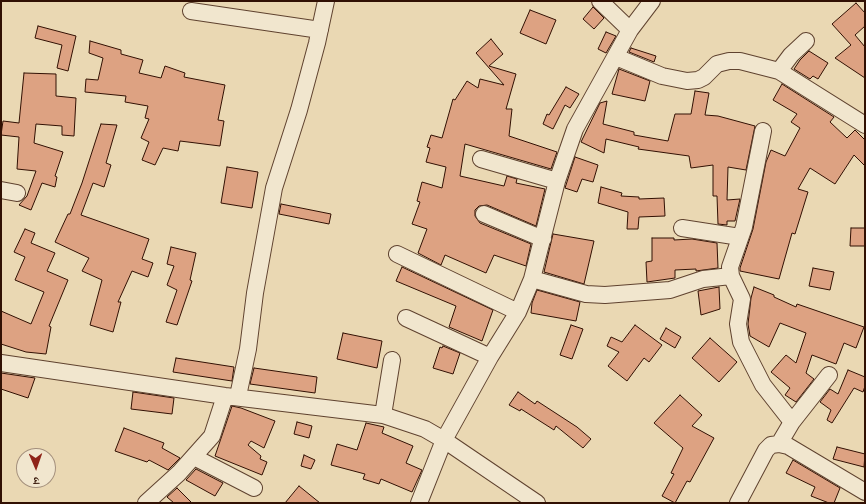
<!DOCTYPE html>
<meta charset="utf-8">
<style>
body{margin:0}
#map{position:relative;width:866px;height:504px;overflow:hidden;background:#ead8b3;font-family:Vollkorn,"Noto Serif Devanagari",serif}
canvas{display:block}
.frame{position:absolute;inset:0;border:2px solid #311003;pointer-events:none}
.north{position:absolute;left:16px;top:448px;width:40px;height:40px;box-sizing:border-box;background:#f1e6ce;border:1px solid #a4907d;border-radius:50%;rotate:178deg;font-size:11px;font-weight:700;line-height:16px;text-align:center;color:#311003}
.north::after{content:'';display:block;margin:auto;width:14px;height:18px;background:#8f2418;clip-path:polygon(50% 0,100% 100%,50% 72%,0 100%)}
</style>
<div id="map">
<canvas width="866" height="504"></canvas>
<div class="frame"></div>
<div class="north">उ</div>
</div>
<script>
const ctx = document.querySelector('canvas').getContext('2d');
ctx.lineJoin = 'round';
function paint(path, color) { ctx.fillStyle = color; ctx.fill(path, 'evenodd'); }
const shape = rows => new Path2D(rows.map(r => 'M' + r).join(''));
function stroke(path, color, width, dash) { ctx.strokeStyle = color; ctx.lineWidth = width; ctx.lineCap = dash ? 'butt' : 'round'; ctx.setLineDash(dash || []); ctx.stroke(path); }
const building = shape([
 [856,3,865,13,865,26,855,35,865,47,865,78,835,58,851,45,832,24,856,3],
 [593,7,604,18,594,29,583,19,593,7],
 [530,10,556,20,546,44,520,33,530,10],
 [38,26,76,36,68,71,57,68,62,45,35,38,38,26],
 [606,32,616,36,606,53,598,49,606,32],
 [491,39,503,54,489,66,516,74,506,109,512,109,509,136,557,152,551,169,465,144,460,176,504,186,507,176,517,179,516,183,545,189,536,226,487,205,479,206,475,210,475,216,480,223,531,244,526,266,494,255,486,273,445,255,441,265,418,253,427,229,412,224,420,202,417,201,422,182,442,188,446,167,426,162,430,148,427,147,431,135,442,138,453,99,455,100,467,81,478,88,480,79,504,85,476,53,491,39],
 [90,41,121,50,121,54,143,60,139,73,161,78,165,66,185,73,184,77,225,85,218,120,224,121,220,146,180,141,178,151,163,148,155,165,142,160,149,142,141,138,149,119,145,118,148,106,125,102,126,96,85,92,86,79,98,80,103,58,89,53,90,41],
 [631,48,656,56,654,62,629,52,631,48],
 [809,51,828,63,818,79,813,76,810,79,794,69,800,60,809,51],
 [619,69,650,81,645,101,612,94,619,69],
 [24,73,56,74,56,96,76,98,74,136,62,135,62,126,36,124,34,143,63,152,55,176,57,177,55,187,42,183,31,210,19,205,27,196,36,171,17,169,19,137,1,135,3,121,19,123,24,73],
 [782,84,834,117,830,122,847,138,855,130,865,140,865,166,854,155,835,184,810,168,798,189,808,192,795,234,792,233,779,279,740,271,740,268,753,229,766,162,771,150,785,156,800,128,791,122,797,114,773,100,782,84],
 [566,87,579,94,570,108,565,105,553,129,543,124,547,114,549,115,566,87],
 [695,91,709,93,705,115,718,116,755,126,746,170,728,167,727,200,740,199,735,221,727,221,727,225,718,224,717,196,713,196,713,165,691,168,689,156,638,149,639,147,606,139,604,153,581,142,600,103,607,101,603,124,634,132,634,135,668,141,675,114,691,114,695,91],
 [101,124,117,125,106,163,111,165,104,187,93,183,81,215,149,239,142,259,153,263,148,277,132,271,118,302,121,302,113,332,90,325,102,280,82,271,89,258,55,242,68,214,70,214,82,183,101,124],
 [575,157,598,165,593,182,582,179,577,192,565,188,575,157],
 [227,167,258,172,252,208,221,203,227,167],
 [601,187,622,193,621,196,639,197,639,199,664,198,665,216,639,217,638,229,627,229,628,212,598,203,601,187],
 [281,204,331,214,329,224,279,214,281,204],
 [851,228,865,228,865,246,850,246,851,228],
 [25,229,35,233,31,243,55,253,47,271,68,280,49,326,51,327,46,354,26,352,1,344,1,311,31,324,44,292,15,280,25,257,14,252,25,229],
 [553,234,594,241,584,284,544,272,553,234],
 [652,238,674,238,674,240,692,239,717,243,718,268,696,271,696,269,675,270,675,278,647,282,646,262,652,261,652,238],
 [171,247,196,253,190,280,192,281,177,325,166,322,177,290,167,285,174,266,167,264,171,247],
 [402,267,493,310,482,341,449,327,456,306,396,281,402,267],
 [813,268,834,272,830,290,809,286,813,268],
 [719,287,720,309,701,315,698,291,719,287],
 [754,287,774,295,774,297,796,307,797,304,864,327,856,348,844,343,836,364,812,355,806,373,814,379,796,402,785,395,790,388,771,372,786,355,796,363,806,333,780,323,769,347,750,336,748,324,751,298,754,287],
 [537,290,580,302,576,321,531,313,532,303,537,290],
 [571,325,583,329,572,359,560,355,571,325],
 [635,325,662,345,649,362,644,358,627,381,608,366,619,352,607,346,611,337,622,342,635,325],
 [666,328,681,337,675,348,660,339,666,328],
 [343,333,382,341,377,368,337,359,343,333],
 [710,338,737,362,719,382,692,358,710,338],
 [443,346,460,353,453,374,433,368,440,347,442,348,443,346],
 [176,358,234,367,232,381,173,372,176,358],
 [254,368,317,377,315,393,250,384,254,368],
 [848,370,865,377,865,386,863,392,854,388,832,423,827,420,831,410,820,402,830,389,838,394,848,370],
 [1,373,35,378,28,398,1,389,1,373],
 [133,392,174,398,172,414,131,409,133,392],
 [518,392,535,404,537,401,577,427,591,439,583,448,556,426,554,430,521,409,520,411,509,405,518,392],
 [680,395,702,415,692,426,714,438,690,482,687,481,675,503,662,496,674,474,671,473,683,448,654,423,680,395],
 [232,406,241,408,275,421,264,448,251,441,248,445,261,456,260,459,267,462,262,475,215,456,232,406],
 [297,422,312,426,309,438,294,434,297,422],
 [366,423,384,427,382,433,413,446,406,463,422,470,412,492,381,479,379,484,363,479,365,474,331,465,337,444,357,450,366,423],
 [124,428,164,443,162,448,180,458,168,470,149,460,147,462,115,451,124,428],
 [837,447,865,454,864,467,833,459,837,447],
 [304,455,315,460,311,469,301,466,304,455],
 [793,460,840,488,834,503,829,503,811,496,815,487,786,473,793,460],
 [196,469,223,483,215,496,186,480,196,469],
 [299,486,320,503,285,503,299,486],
 [177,488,192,503,174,503,167,497,177,488]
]);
const minor = shape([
 [600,1,630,30],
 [191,11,320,30],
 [616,57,662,76,687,81,698,80,704,77,717,64,729,61,740,61,779,71,865,125],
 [779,71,791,55,806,41],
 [763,131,744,227,730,267,731,276,742,299,738,324,741,342,763,385,792,422],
 [481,159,557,181],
 [1,190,17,193],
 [484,214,543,239],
 [682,228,740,237],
 [397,254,518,312],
 [532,279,586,294,605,295,670,290,703,279,731,276],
 [406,318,490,357],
 [1,363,225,396,383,415,425,429,444,440,537,503],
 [238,396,248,349,255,293,274,188,299,110,317,43,326,1],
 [383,415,392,360],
 [779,444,792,422,829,375],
 [194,457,254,488],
 [146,503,179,473,212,436,225,396],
 [419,503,444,440,490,357,518,312,532,279,557,181,575,129,630,30,652,1],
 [738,503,766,450,771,445,779,444,788,446,865,492]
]);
paint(building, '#dda282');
stroke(building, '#311003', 1);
stroke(minor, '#5f422f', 18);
stroke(minor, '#f1e6ce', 16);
</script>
